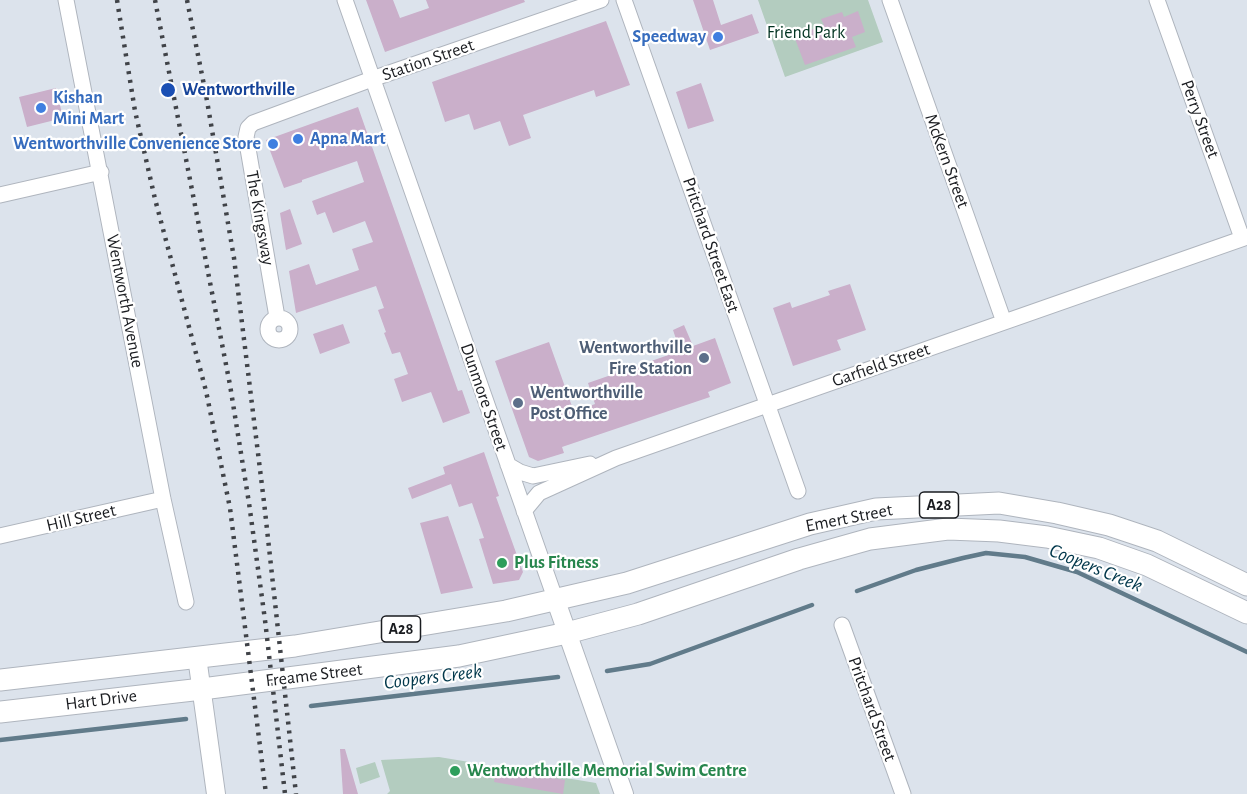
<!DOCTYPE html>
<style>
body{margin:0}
canvas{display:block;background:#dce3ec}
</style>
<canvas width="1247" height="794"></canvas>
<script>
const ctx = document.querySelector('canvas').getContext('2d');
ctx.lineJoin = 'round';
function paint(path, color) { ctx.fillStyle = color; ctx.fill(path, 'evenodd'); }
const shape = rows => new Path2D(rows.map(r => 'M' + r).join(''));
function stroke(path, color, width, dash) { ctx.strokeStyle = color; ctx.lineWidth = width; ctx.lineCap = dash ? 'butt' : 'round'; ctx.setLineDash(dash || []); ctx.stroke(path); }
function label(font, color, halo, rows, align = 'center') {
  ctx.font = font + ' "Alegreya Sans",sans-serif'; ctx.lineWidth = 4.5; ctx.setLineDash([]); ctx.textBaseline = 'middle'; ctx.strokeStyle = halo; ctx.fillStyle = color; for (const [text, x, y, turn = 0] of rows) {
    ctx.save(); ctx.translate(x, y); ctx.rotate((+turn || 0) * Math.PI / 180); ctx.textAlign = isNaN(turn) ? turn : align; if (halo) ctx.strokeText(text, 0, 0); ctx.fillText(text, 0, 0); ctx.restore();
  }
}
const green = shape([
 [758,0,868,0,883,42,785,77],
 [439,757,596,783,600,794,387,794,390,791,381,760],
 [375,762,380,777,360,784,356,768]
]);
const stream = shape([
 [857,591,916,570,963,558,986,553,1025,557,1077,572,1247,652],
 [607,671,650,664,812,605],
 [311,706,558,677],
 [0,740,186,719]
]);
const building = shape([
 [366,0,393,0,400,18,429,8,426,0,524,0,525,2,385,52],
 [693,0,713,0,721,25,752,14,759,33,710,50],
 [858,11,865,32,852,37,856,47,805,65,794,36,824,25,821,19,842,12,844,17],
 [606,21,630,85,596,97,594,90,523,115,531,138,509,146,500,121,474,130,469,114,445,122,432,82],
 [701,83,714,121,688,129,676,92],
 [56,88,63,118,27,127,19,97],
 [358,107,458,391,462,390,470,413,443,423,431,392,402,402,394,379,408,374,400,352,392,354,384,333,386,332,378,310,384,308,376,286,296,313,289,271,309,264,316,285,359,270,352,249,373,242,365,221,333,233,325,212,317,215,312,201,364,182,357,161,302,180,302,182,284,188,266,140],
 [290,209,302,244,286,250,280,213],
 [850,284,866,330,837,340,841,350,793,366,773,308,790,302,792,308,830,295,828,291],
 [343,324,350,343,320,354,313,334],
 [684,325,693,346,715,338,731,383,708,392,710,397,562,447,564,453,538,461,529,457,495,361,549,342,574,412,595,404,588,383,680,351,673,330],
 [484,452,499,496,496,497,523,572,519,580,493,584,479,539,484,538,472,503,459,507,451,484,412,499,408,488,445,474,443,467],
 [448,516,473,588,441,594,420,523],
 [340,749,345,749,358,794,343,794],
 [497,768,565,780,563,794,494,782]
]);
const minor = shape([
 [66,0,163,499,186,602],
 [345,0,556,601],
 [624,0,798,491],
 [890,0,1004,322],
 [1157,0,1242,238],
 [0,195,101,172],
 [277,317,246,137,248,128,253,123,372,79,601,0],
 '268 329a11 11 0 1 1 22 0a11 11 0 1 1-22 0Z',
 [508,465,520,472,533,476,590,464],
 [524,511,539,493,616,458,1247,237],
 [0,536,163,499],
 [842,625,903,794]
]);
const major = shape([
 [556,601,624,794],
 [197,657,216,794]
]);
const highway = shape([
 [0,680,295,646,506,611,627,583,810,524,876,509,999,503,1057,513,1109,525,1157,541,1247,585],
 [0,712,202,689,459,656,567,633,638,614,799,559,870,539,948,529,999,531,1047,537,1099,548,1147,565,1247,613]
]);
const rail = shape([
 [117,0,135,111,155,199,206,391,230,508,266,794],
 [155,0,230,385,249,503,265,620,285,794],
 [187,0,206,95,234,258,264,502,296,794]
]);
const markers = [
 [718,37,6,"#3f7fe0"],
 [168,90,8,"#1a4fb4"],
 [41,108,6,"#3f7fe0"],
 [298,139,6,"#3f7fe0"],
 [273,144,6,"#3f7fe0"],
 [704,358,6,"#5c6f8a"],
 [518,403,6,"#5c6f8a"],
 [502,563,6,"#2e9e5b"],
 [455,771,6,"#2e9e5b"]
];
const shields = [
 [939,505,39],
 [401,629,39]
];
const shieldNames = [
 ["A28",939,505],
 ["A28",401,629]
];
const parkNames = [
 ["Friend Park",806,33]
];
const shopNames = [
 ["Speedway",706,37],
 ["Kishan",53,98,"left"],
 ["Mini Mart",53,119,"left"],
 ["Apna Mart",310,139,"left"],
 ["Wentworthville Convenience Store",261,144]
];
const streetNames = [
 ["Station Street",428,60,-19],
 ["Perry Street",1200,119,70],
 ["McKern Street",947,161,70],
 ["The Kingsway",260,218,80],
 ["Pritchard Street East",711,245,71],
 ["Wentworth Avenue",125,301,79],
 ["Garfield Street",881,365,-19],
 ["Dunmore Street",484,397,71],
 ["Hill Street",81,518,-13],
 ["Emert Street",849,518,-11],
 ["Freame Street",314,675,-7],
 ["Hart Drive",101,700,-7],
 ["Pritchard Street",872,709,70]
];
const transitNames = [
 ["Wentworthville",182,90]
];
const serviceNames = [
 ["Wentworthville",692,348],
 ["Fire Station",692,369],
 ["Wentworthville",530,393,"left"],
 ["Post Office",530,414,"left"]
];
const leisureNames = [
 ["Plus Fitness",514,563],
 ["Wentworthville Memorial Swim Centre",467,771]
];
const waterNames = [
 ["Coopers Creek",1096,568,22],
 ["Coopers Creek",433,677,-7]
];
paint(green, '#b3ccbf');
stroke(stream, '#617b8a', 4.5);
paint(building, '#caafca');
stroke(minor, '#afb5be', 17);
stroke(major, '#afb5be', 20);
stroke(highway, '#afb5be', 23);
stroke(minor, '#fff', 15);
stroke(major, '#fff', 18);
stroke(highway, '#fff', 21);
stroke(rail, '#404348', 4.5, [3, 6]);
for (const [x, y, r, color] of markers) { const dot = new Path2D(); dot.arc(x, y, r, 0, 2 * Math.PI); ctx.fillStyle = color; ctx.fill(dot); stroke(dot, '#fff', 2); }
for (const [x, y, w] of shields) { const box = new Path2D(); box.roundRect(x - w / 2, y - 13, w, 26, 4.5); ctx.fillStyle = '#fff'; ctx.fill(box); stroke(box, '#1a1c20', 1.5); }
label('bold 16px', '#1a1c20', null, shieldNames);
label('18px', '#003220', '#fff', parkNames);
label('bold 18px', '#366cbe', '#fff', shopNames, 'right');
label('18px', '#1a1c20', '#fff', streetNames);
label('bold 18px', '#164399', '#fff', transitNames, 'left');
label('bold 18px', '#4e5e75', '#fff', serviceNames, 'right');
label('bold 18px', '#27864d', '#fff', leisureNames, 'left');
label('italic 20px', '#01374b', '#fff', waterNames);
</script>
